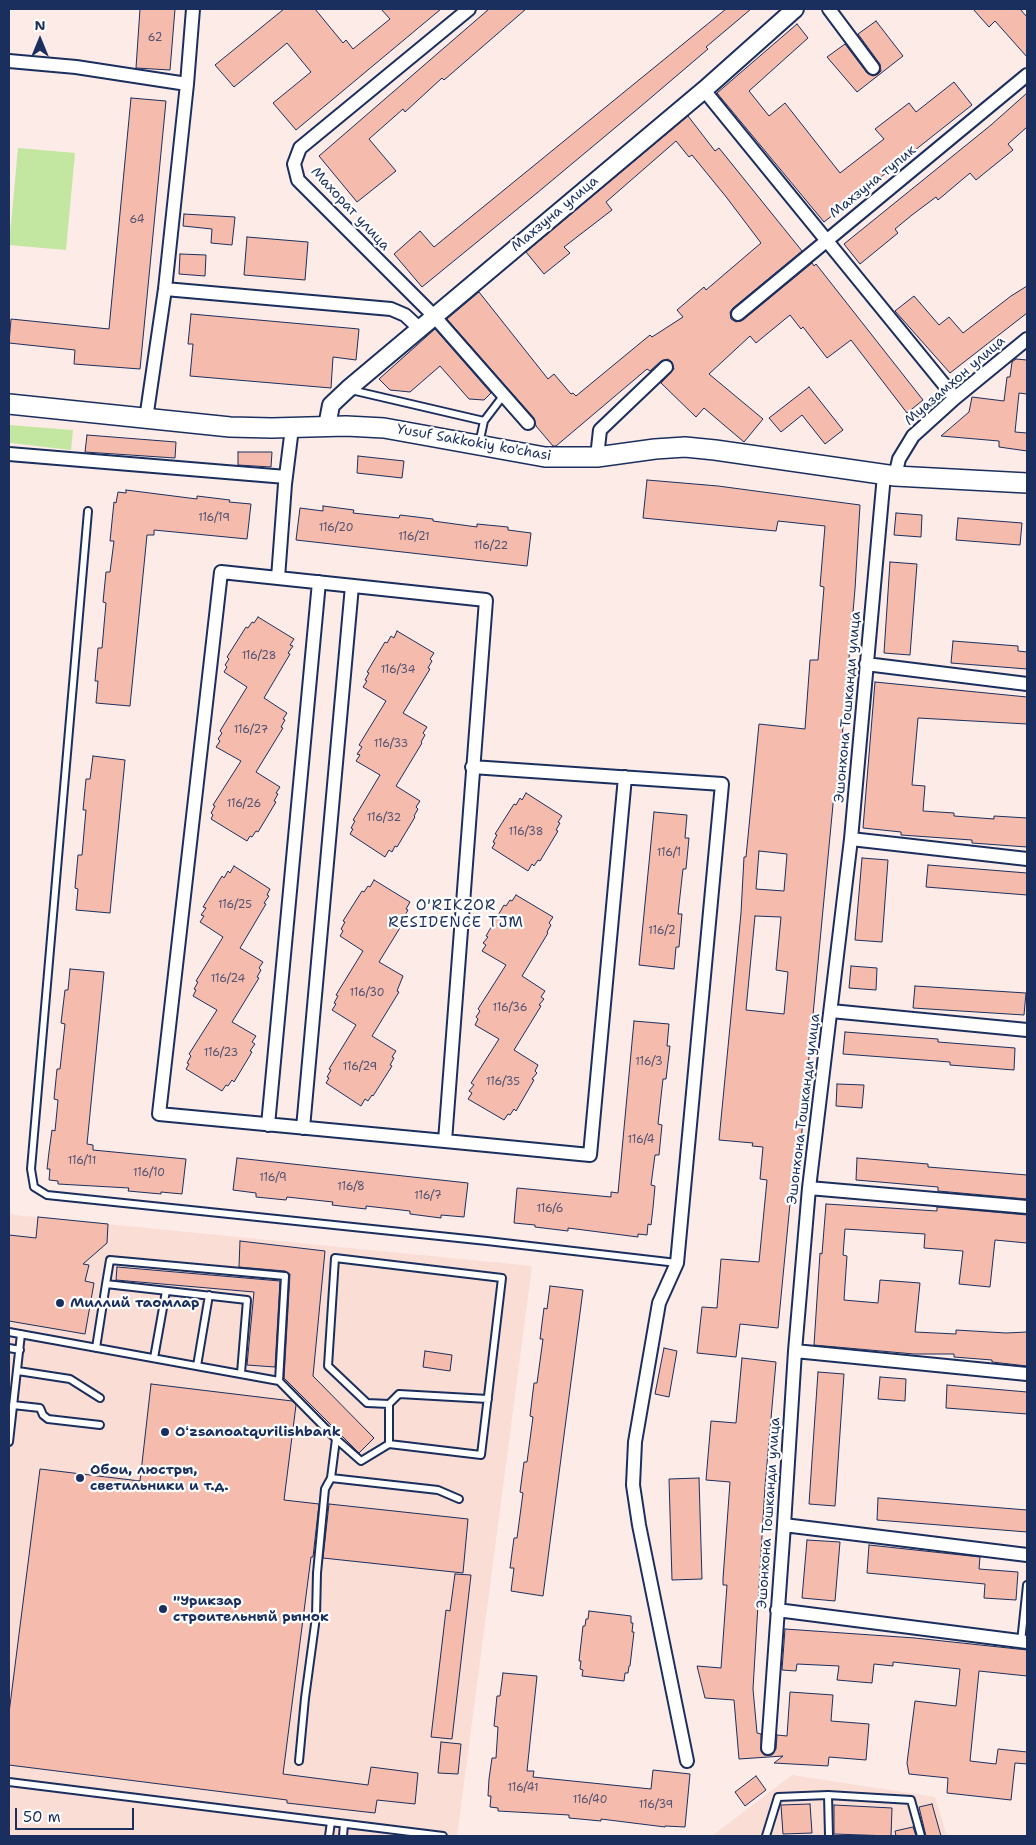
<!DOCTYPE html>
<meta charset="utf-8">
<style>
body{margin:0}
#map{position:relative;width:1036px;height:1845px;overflow:hidden;background:#fcebe6;font-family:"Shantell Sans",sans-serif}
canvas{display:block}
.frame{position:absolute;inset:0;border:10px solid #1b2f5e;pointer-events:none}
.north{position:absolute;left:15px;top:15px;width:50px;height:50px;-webkit-text-stroke:4px #fff;paint-order:stroke;rotate:0deg;font-size:14px;font-weight:700;line-height:20px;text-align:center;color:#1b2f5e}
.north::after{content:'';display:block;margin:auto;width:18px;height:22px;background:#1b2f5e;clip-path:polygon(50% 0,100% 100%,50% 72%,0 100%)}
.scale{position:absolute;left:15px;top:1808px;width:119px;height:22px;box-sizing:border-box;border:2px solid #1b2f5e;border-top:0;padding-left:6px;font-size:15px;line-height:18px;white-space:nowrap;color:#1b2f5e;-webkit-text-stroke:4px #fff;paint-order:stroke}
</style>
<div id="map">
<canvas width="1036" height="1845"></canvas>
<div class="frame"></div>
<div class="north">N</div>
<div class="scale">50 m</div>
</div>
<script>
const ctx = document.querySelector('canvas').getContext('2d');
ctx.lineJoin = 'round';
function paint(path, color) { ctx.fillStyle = color; ctx.fill(path, 'evenodd'); }
const shape = rows => new Path2D(rows.map(r => 'M' + r).join(''));
function stroke(path, color, width, dash) { ctx.strokeStyle = color; ctx.lineWidth = width; ctx.lineCap = dash ? 'butt' : 'round'; ctx.setLineDash(dash || []); ctx.stroke(path); }
function label(font, color, halo, rows, align = 'center') {
  ctx.font = font + ' "Shantell Sans",sans-serif'; ctx.lineWidth = 4.5; ctx.setLineDash([]); ctx.textBaseline = 'middle'; ctx.strokeStyle = halo; ctx.fillStyle = color; for (const [text, x, y, turn = 0] of rows) {
    ctx.save(); ctx.translate(x, y); ctx.rotate((+turn || 0) * Math.PI / 180); ctx.textAlign = isNaN(turn) ? turn : align; if (halo) ctx.strokeText(text, 0, 0); ctx.fillText(text, 0, 0); ctx.restore();
  }
}
const built = shape([
 [9,1213,15,1215,532,1266,457,1836,9,1836],
 [792,1775,935,1797,947,1836,712,1836]
]);
const green = shape([
 [18,148,75,153,66,250,9,245],
 [9,425,73,430,71,450,11,443,9,442]
]);
const building = shape([
 [140,9,175,9,170,70,136,68,140,9],
 [284,9,315,9,343,43,346,40,353,49,390,19,381,9,441,9,296,130,273,103,311,72,287,43,234,87,215,65,284,9],
 [489,9,526,9,444,80,442,78,405,112,403,109,369,139,396,171,357,202,319,156,489,9],
 [726,9,751,9,706,47,708,49,640,107,537,193,422,287,394,254,420,231,434,247,726,9],
 [973,9,1020,9,1027,17,1027,57,995,21,989,27,973,9],
 [876,21,903,56,857,92,827,57,845,44,867,73,873,76,878,74,881,71,880,64,858,34,876,21],
 [797,24,808,38,749,91,769,116,785,103,840,173,884,139,875,129,909,103,916,112,954,82,972,105,824,222,717,93,797,24],
 [1027,93,1027,127,1008,144,1013,150,976,180,970,173,938,200,936,197,912,215,895,229,898,233,860,264,844,244,991,125,1027,93],
 [131,98,166,101,140,369,74,364,75,350,9,343,11,319,109,329,131,98],
 [688,116,715,151,719,148,802,251,733,308,730,312,731,319,736,322,743,320,812,263,814,266,816,264,923,400,907,413,851,340,827,358,803,327,801,329,790,315,756,343,750,336,709,374,763,419,744,442,704,408,696,417,661,383,674,369,672,362,668,359,661,361,650,371,647,369,556,446,553,446,536,426,534,418,447,319,479,292,548,379,554,374,571,394,573,393,576,396,650,335,652,337,683,317,677,310,704,287,706,290,761,243,727,198,692,155,689,157,676,141,606,202,612,210,564,247,570,253,544,274,526,252,688,116],
 [184,214,235,217,232,245,211,243,212,229,183,226,184,214],
 [247,237,308,242,305,280,244,275,247,237],
 [180,254,206,255,205,276,179,274,180,254],
 [1027,286,1027,313,950,373,895,311,914,296,939,325,949,317,963,333,1011,296,1027,286],
 [191,314,359,329,356,360,333,357,331,388,190,376,193,344,188,344,191,314],
 [435,329,491,393,484,400,469,399,440,366,410,392,390,390,379,379,435,329],
 [1016,359,1027,360,1027,394,1019,393,1015,432,1027,433,1027,451,999,447,999,441,941,436,969,412,972,397,1004,401,1007,377,1010,377,1012,362,1016,359],
 [809,387,843,430,825,444,802,415,781,432,769,418,809,387],
 [87,435,176,442,175,458,85,452,87,435],
 [238,452,272,452,271,467,238,465,238,452],
 [358,456,404,461,402,478,357,473,358,456],
 [647,480,718,486,860,505,855,589,837,795,834,794,797,1183,792,1183,778,1328,740,1324,736,1357,697,1353,702,1307,717,1308,721,1259,759,1262,767,1180,760,1179,763,1147,752,1146,753,1143,719,1140,741,913,744,857,746,857,759,724,805,729,810,660,818,660,824,587,820,586,825,526,778,521,776,531,643,518,647,480],
 [759,851,787,854,784,891,756,889,759,851],
 [755,916,781,917,776,970,788,972,784,1014,746,1010,755,916],
 [126,490,197,499,197,496,230,500,229,502,251,504,247,539,154,530,154,535,147,535,130,706,96,703,98,681,95,681,98,648,102,648,106,603,103,602,106,572,110,572,114,541,110,541,114,502,116,503,118,492,126,493,126,490],
 [323,506,354,510,353,513,399,518,400,515,433,519,433,521,477,527,477,524,508,527,508,530,531,533,527,566,296,540,300,508,323,511,323,506],
 [896,513,922,515,921,537,894,535,896,513],
 [958,518,1022,523,1020,545,956,540,958,518],
 [890,562,917,564,910,655,884,653,890,562],
 [258,617,294,639,290,645,293,646,288,653,290,654,264,698,287,713,283,719,285,720,281,727,283,728,256,772,280,787,276,793,278,794,274,801,276,802,258,832,256,831,252,837,250,836,247,841,211,819,213,815,211,813,215,806,213,805,241,761,216,747,220,741,218,739,222,733,220,731,247,687,224,672,227,667,225,665,229,659,227,657,246,627,248,628,252,622,254,623,258,617],
 [397,631,434,653,430,659,432,661,428,668,430,669,403,713,427,727,423,733,425,735,421,742,422,743,396,786,420,801,416,807,418,809,414,816,415,817,397,847,395,846,392,852,389,850,385,857,350,834,353,829,351,828,355,821,353,820,380,775,356,761,360,755,357,754,362,747,359,745,386,701,363,687,367,681,365,680,369,673,367,672,385,642,387,643,391,636,394,638,397,631],
 [953,641,1018,646,1018,651,1027,652,1027,669,951,663,953,641],
 [875,682,1027,697,1027,724,918,718,912,785,925,786,923,811,954,813,954,816,994,819,994,816,1027,818,1027,847,972,843,972,840,901,835,901,832,863,828,875,682],
 [93,756,125,760,110,913,76,910,78,889,75,888,78,855,82,855,86,810,83,810,86,779,90,779,93,756],
 [526,793,562,816,558,822,560,823,556,830,558,831,540,861,538,860,534,866,532,864,528,871,492,848,495,843,493,842,497,835,495,834,514,804,516,805,520,798,522,800,526,793],
 [654,812,687,815,685,838,689,838,686,869,683,869,678,914,682,914,679,947,676,947,674,969,639,965,654,812],
 [862,858,888,860,882,942,855,940,862,858],
 [928,865,1027,873,1027,895,926,887,928,865],
 [234,866,270,889,267,895,269,896,264,903,266,904,240,948,263,962,259,968,261,970,257,977,259,978,232,1022,256,1036,252,1042,255,1044,250,1051,252,1052,234,1082,232,1080,228,1086,226,1085,222,1091,186,1069,189,1064,187,1063,191,1056,189,1054,217,1010,193,996,196,990,194,989,198,982,196,981,223,937,200,922,204,916,201,915,206,908,203,907,222,876,224,878,228,871,230,873,234,866],
 [374,880,410,902,406,909,408,910,404,917,406,918,379,962,403,976,397,991,399,992,372,1036,396,1051,392,1057,394,1058,390,1065,392,1066,373,1096,372,1095,368,1101,365,1099,361,1106,326,1083,329,1078,327,1077,331,1070,329,1069,356,1025,332,1010,336,1004,334,1003,338,996,336,995,363,951,340,936,343,931,341,929,345,922,343,921,362,891,364,892,368,886,370,887,374,880],
 [516,895,553,917,549,923,551,925,547,932,548,933,522,976,545,991,541,997,544,999,539,1005,541,1006,514,1050,538,1065,535,1071,537,1073,532,1079,534,1080,516,1111,514,1109,510,1115,508,1114,504,1120,468,1099,472,1093,469,1091,474,1085,471,1083,499,1039,475,1025,478,1019,476,1017,480,1011,478,1009,506,965,482,951,486,945,483,943,488,937,486,936,504,905,506,906,510,900,512,901,516,895],
 [851,966,877,968,876,990,849,988,851,966],
 [70,969,104,972,87,1144,93,1145,93,1150,186,1159,182,1194,161,1192,161,1194,128,1191,129,1188,58,1184,58,1181,49,1180,50,1169,47,1169,49,1152,52,1130,55,1131,58,1100,54,1099,57,1069,60,1069,65,1024,61,1023,65,990,68,990,70,969],
 [915,986,1026,993,1024,1015,913,1008,915,986],
 [634,1021,669,1024,667,1046,670,1046,666,1079,663,1079,658,1124,662,1125,659,1155,655,1155,651,1185,655,1186,653,1208,651,1225,648,1224,647,1235,638,1234,638,1237,568,1228,568,1231,535,1227,535,1225,514,1223,517,1188,611,1197,611,1192,618,1193,634,1021],
 [845,1032,938,1039,938,1042,1015,1048,1014,1070,950,1065,950,1062,843,1054,845,1032],
 [837,1084,864,1085,862,1108,836,1106,837,1084],
 [237,1158,468,1183,464,1217,441,1215,441,1218,410,1214,410,1211,366,1206,366,1209,332,1205,333,1202,287,1197,286,1200,256,1197,256,1193,233,1190,237,1158],
 [857,1158,928,1164,928,1167,1027,1175,1027,1199,938,1191,938,1187,856,1180,857,1158],
 [826,1204,937,1211,937,1207,1027,1215,1027,1243,995,1240,990,1287,959,1284,963,1251,924,1248,925,1234,845,1229,843,1255,847,1256,844,1300,878,1303,880,1280,920,1283,915,1332,956,1334,956,1330,1006,1333,1027,1332,1027,1366,992,1362,992,1360,954,1357,954,1354,914,1354,814,1345,820,1253,822,1254,826,1204],
 [38,1217,108,1224,107,1243,83,1264,89,1265,85,1281,94,1283,85,1334,9,1321,9,1235,36,1238,38,1217],
 [240,1241,325,1251,313,1376,374,1438,359,1453,284,1378,290,1274,285,1271,239,1267,240,1241],
 [117,1267,280,1281,275,1367,247,1365,254,1292,116,1280,117,1267],
 [550,1286,583,1290,543,1596,511,1591,514,1568,510,1568,514,1538,517,1538,523,1493,520,1492,524,1462,527,1462,533,1417,530,1416,534,1383,537,1383,543,1339,540,1339,544,1308,547,1309,550,1286],
 [664,1348,677,1351,669,1397,655,1394,664,1348],
 [425,1351,452,1355,450,1371,423,1367,425,1351],
 [742,1358,776,1362,765,1486,753,1689,757,1733,761,1734,761,1751,764,1755,772,1755,776,1749,777,1735,787,1736,790,1692,833,1695,831,1721,869,1724,866,1760,829,1757,828,1766,774,1763,783,1756,739,1759,734,1700,705,1698,697,1666,721,1668,727,1585,723,1585,723,1579,730,1482,706,1480,711,1421,736,1423,742,1358],
 [818,1372,844,1374,835,1506,809,1504,818,1372],
 [880,1377,906,1379,905,1401,878,1399,880,1377],
 [151,1384,292,1401,296,1405,284,1500,319,1504,313,1557,311,1557,283,1774,368,1785,371,1767,418,1773,415,1804,377,1800,375,1813,287,1803,287,1800,9,1765,9,1713,40,1469,140,1481,151,1384],
 [947,1385,1027,1392,1027,1414,946,1408,947,1385],
 [699,1478,702,1579,672,1580,669,1479,699,1478],
 [878,1498,1027,1510,1027,1532,877,1520,878,1498],
 [329,1504,468,1519,463,1573,323,1558,329,1504],
 [807,1540,840,1542,835,1601,802,1598,807,1540],
 [869,1545,980,1557,979,1569,1018,1572,1016,1600,984,1598,985,1584,867,1573,869,1545],
 [455,1574,471,1575,452,1739,431,1737,446,1610,450,1611,455,1574],
 [589,1611,631,1616,631,1623,633,1623,632,1632,634,1632,630,1666,629,1666,628,1673,625,1673,624,1681,582,1676,583,1670,580,1669,581,1661,579,1661,583,1626,585,1626,586,1619,588,1619,589,1611],
 [785,1629,915,1638,1027,1650,1027,1676,979,1671,970,1761,996,1764,998,1749,1027,1752,1027,1764,1015,1763,1011,1800,947,1793,948,1778,909,1774,907,1763,915,1701,956,1706,960,1669,893,1662,893,1666,874,1664,872,1683,837,1680,839,1666,797,1664,796,1671,782,1670,785,1629],
 [503,1673,537,1676,527,1771,534,1771,533,1777,651,1789,653,1770,690,1774,685,1827,665,1826,665,1827,601,1819,601,1821,569,1818,569,1815,498,1811,498,1808,490,1807,491,1796,488,1796,489,1779,492,1758,496,1758,498,1727,494,1726,497,1696,500,1696,503,1673],
 [441,1742,461,1744,458,1774,438,1773,441,1742],
 [756,1776,766,1790,745,1806,735,1792,756,1776],
 [810,1804,812,1833,783,1834,781,1805,810,1804],
 [932,1804,941,1836,926,1836,919,1807,932,1804],
 [834,1805,892,1808,891,1836,834,1834,834,1805],
 [913,1827,916,1836,896,1836,895,1831,913,1827]
]);
const service = shape([
 [351,390,484,421,503,396],
 [479,444,484,421],
 [88,511,31,1169,34,1187,47,1195,487,1241,677,1263],
 [106,1284,110,1260,285,1276,279,1381],
 [9,1332,279,1381,336,1439,361,1461,389,1444,481,1455,502,1278,335,1258,328,1366,367,1403,389,1404],
 [9,1348,20,1350],
 [96,1348,106,1284,247,1300,241,1373],
 [154,1358,166,1291],
 [197,1366,209,1295],
 [18,1371,70,1379,100,1398],
 [13,1405,40,1408,43,1415,48,1419,100,1425],
 [9,1442,21,1334],
 [389,1444,389,1404,399,1394,488,1399],
 [331,1478,438,1490,459,1499],
 [1021,1642,1027,1585],
 [299,1761,305,1698,316,1617,317,1573,325,1489,331,1478,336,1439],
 [9,1782,443,1836],
 [828,1795,829,1836],
 [329,1836,331,1822],
 [343,1836,344,1824],
 [766,1836,778,1797,828,1795,911,1800,921,1836]
]);
const minor = shape([
 [469,9,300,148,294,164,298,180,434,316,528,423],
 [829,9,873,68],
 [9,61,76,67,187,84],
 [704,90,955,398],
 [165,289,391,309,405,315,419,328],
 [738,314,1027,75],
 [146,419,165,289,187,84,193,9],
 [9,454,286,477],
 [597,457,600,430,666,367],
 [895,476,899,459,913,436,955,398,1027,339],
 [278,578,486,600,445,1141,159,1114,221,572,278,578,285,484,292,428],
 [866,664,1027,684],
 [472,767,722,784,677,1263,659,1303,635,1442,633,1485,639,1525,687,1761],
 [851,839,1027,859],
 [831,1011,1027,1030],
 [268,1125,319,582],
 [303,1128,352,586],
 [445,1141,590,1155,625,777],
 [809,1188,1027,1207],
 [795,1351,1027,1374],
 [784,1525,1027,1555],
 [777,1610,1027,1642],
 [768,1748,784,1525,795,1351,809,1188,851,839,884,475]
]);
const tertiary = shape([
 [327,426,331,405,348,389,704,90,795,9]
]);
const secondary = shape([
 [9,404,230,427,272,428,346,426,384,428,545,457,597,457,655,449,685,447,715,450,895,476,1027,483]
]);
const markers = [
 [60,1303,5,"#1b2f5e"],
 [165,1432,5,"#1b2f5e"],
 [80,1478,5,"#1b2f5e"],
 [163,1609,5,"#1b2f5e"]
];
const numberNames = [
 ["62",155,38],
 ["64",137,220],
 ["116/19",214,518],
 ["116/20",336,528],
 ["116/21",414,537],
 ["116/22",491,546],
 ["116/28",259,656],
 ["116/34",398,670],
 ["116/27",251,730],
 ["116/33",391,744],
 ["116/26",244,804],
 ["116/32",384,818],
 ["116/38",526,832],
 ["116/1",669,853],
 ["116/25",235,905],
 ["116/2",662,931],
 ["116/24",228,979],
 ["116/30",367,993],
 ["116/36",510,1008],
 ["116/23",221,1053],
 ["116/3",649,1062],
 ["116/29",360,1067],
 ["116/35",503,1082],
 ["116/4",641,1140],
 ["116/11",82,1161],
 ["116/10",149,1173],
 ["116/9",273,1178],
 ["116/8",351,1187],
 ["116/7",428,1196],
 ["116/6",550,1209],
 ["116/41",523,1788],
 ["116/40",590,1800],
 ["116/39",656,1805]
];
const streetNames = [
 ["Махзуна тупик",873,182,-39],
 ["Махорат улица",350,209,47],
 ["Махзуна улица",555,214,-40],
 ["Муазамхон улица",955,381,-41],
 ["Yusuf Sakkokiy ko'chasi",474,443,10],
 ["Эшонхона Тошканди улица",848,707,-85],
 ["Эшонхона Тошканди улица",804,1109,-83],
 ["Эшонхона Тошканди улица",769,1513,-86]
];
const poiNames = [
 ["Миллий таомлар",70,1303],
 ["Oʻzsanoatqurilishbank",175,1432],
 ["Обои, люстры,",90,1470],
 ["светильники и т.д.",90,1486],
 ["\"Урикзар",173,1601],
 ["строительный рынок",173,1617]
];
const neighbourhoodNames = [
 ["O'RIKZOR",456,906],
 ["RESIDENCE TJM",456,923]
];
paint(built, '#faddd5');
paint(green, '#c3e7a1');
paint(building, '#f5bcad');
stroke(building, '#1b2f5e', 1);
stroke(service, '#1b2f5e', 10);
stroke(minor, '#1b2f5e', 16);
stroke(tertiary, '#1b2f5e', 20);
stroke(secondary, '#1b2f5e', 22);
stroke(service, '#fff', 6);
stroke(minor, '#fff', 12);
stroke(tertiary, '#fff', 16);
stroke(secondary, '#fff', 19);
for (const [x, y, r, color] of markers) { const dot = new Path2D(); dot.arc(x, y, r, 0, 2 * Math.PI); ctx.fillStyle = color; ctx.fill(dot); stroke(dot, '#fff', 2); }
label('11px', '#525272', null, numberNames);
label('14px', '#1b2f5e', '#fff', streetNames);
label('bold 14px', '#1b2f5e', '#fff', poiNames, 'left');
ctx.letterSpacing = '1px';
label('15px', '#1b2f5e', '#fff', neighbourhoodNames);
ctx.letterSpacing = '0px';
</script>
